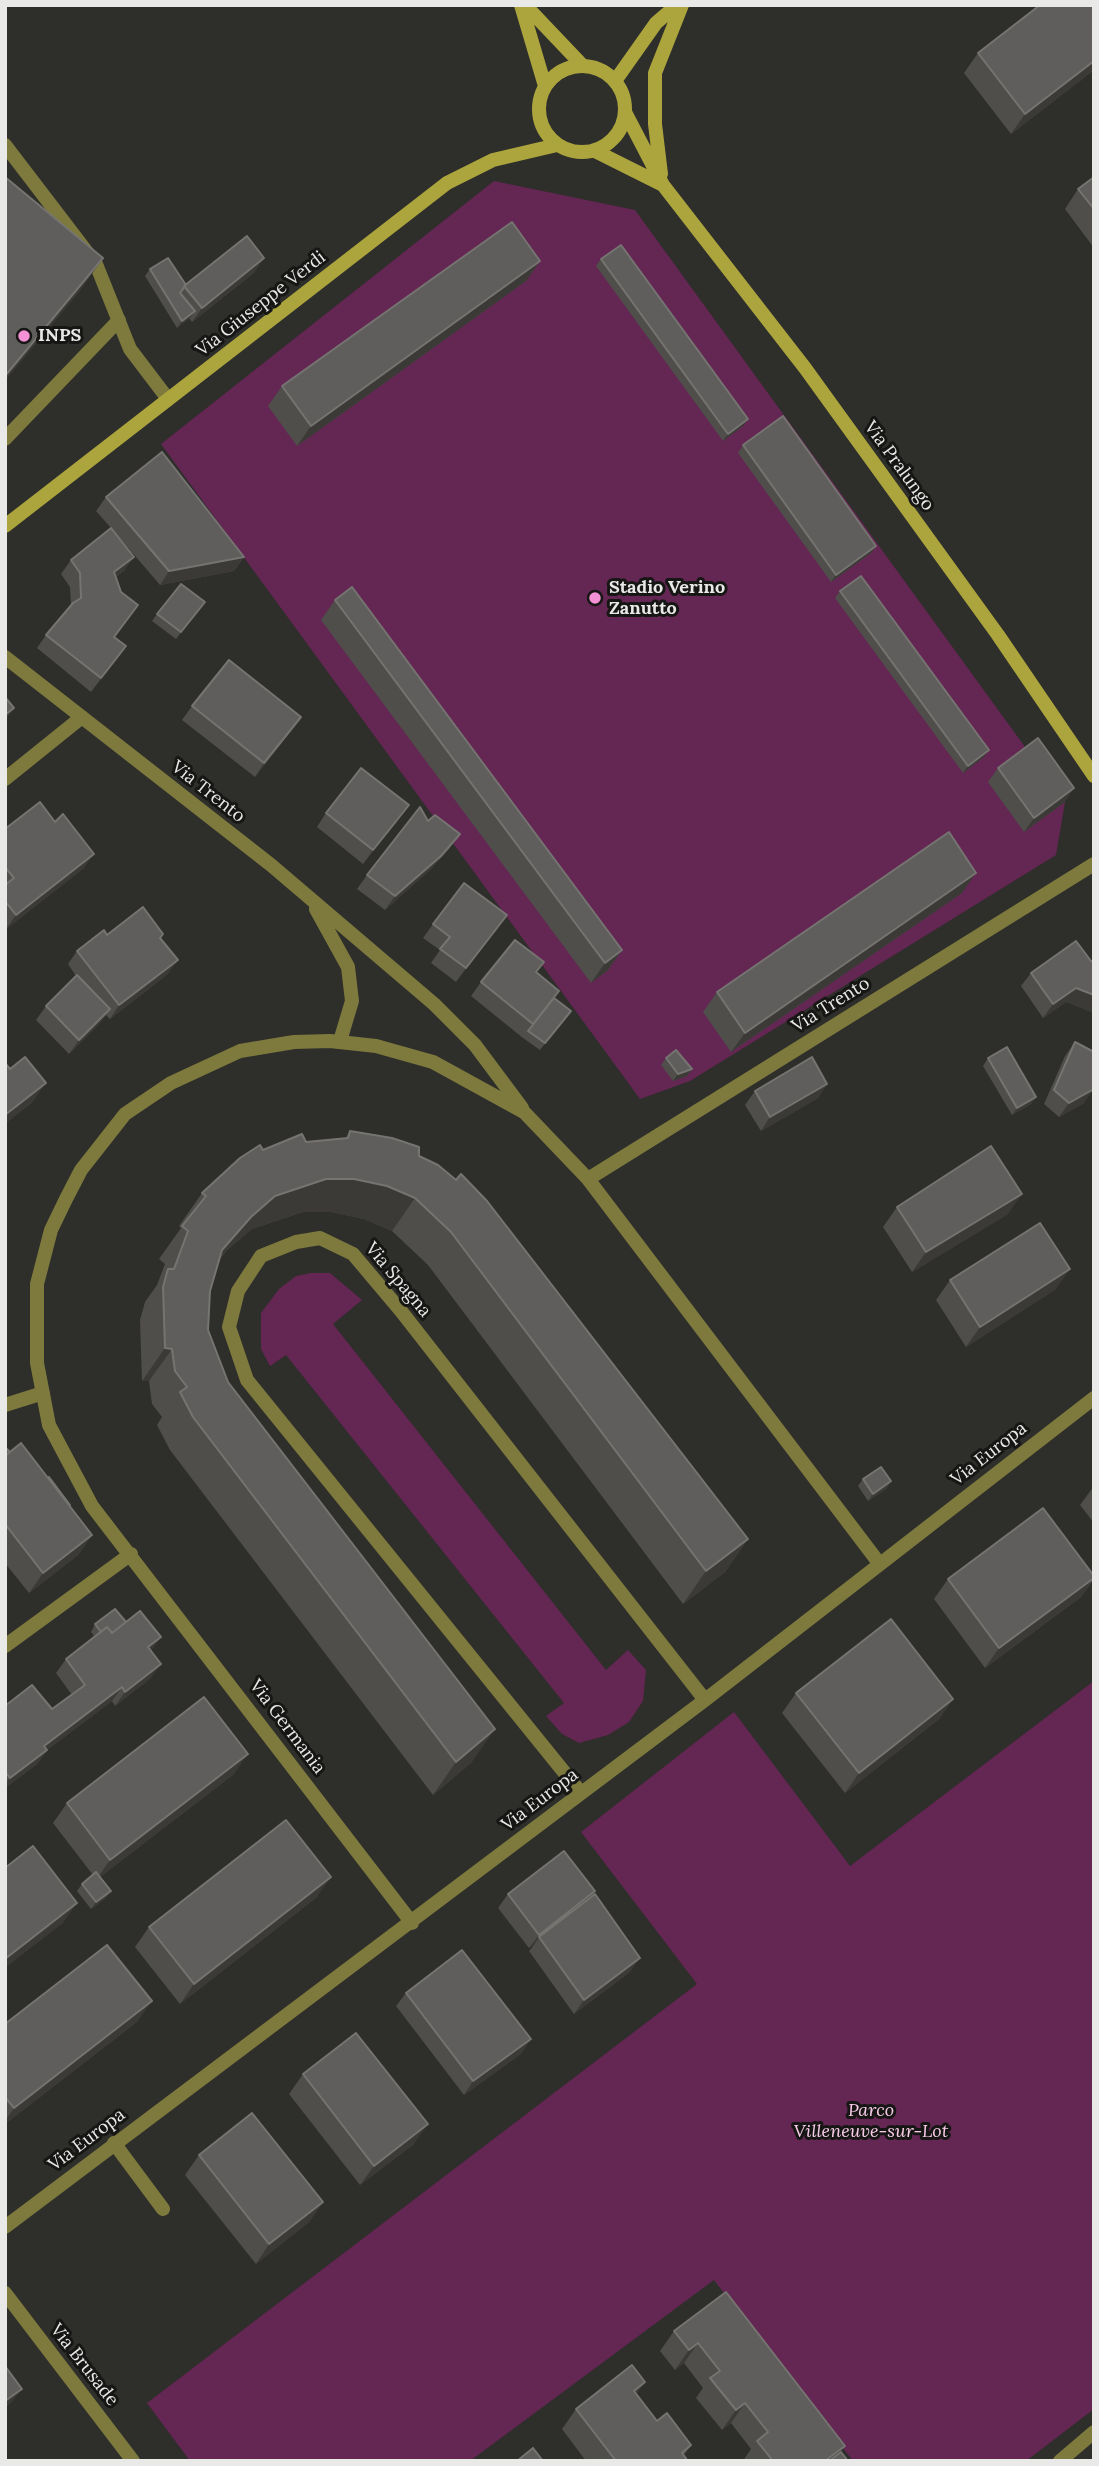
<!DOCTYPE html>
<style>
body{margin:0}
#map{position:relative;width:1099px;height:2466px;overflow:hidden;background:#2e2e2b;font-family:Lora,serif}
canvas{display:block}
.frame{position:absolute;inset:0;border:7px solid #e9e9e7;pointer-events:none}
</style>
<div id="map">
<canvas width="1099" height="2466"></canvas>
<div class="frame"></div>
</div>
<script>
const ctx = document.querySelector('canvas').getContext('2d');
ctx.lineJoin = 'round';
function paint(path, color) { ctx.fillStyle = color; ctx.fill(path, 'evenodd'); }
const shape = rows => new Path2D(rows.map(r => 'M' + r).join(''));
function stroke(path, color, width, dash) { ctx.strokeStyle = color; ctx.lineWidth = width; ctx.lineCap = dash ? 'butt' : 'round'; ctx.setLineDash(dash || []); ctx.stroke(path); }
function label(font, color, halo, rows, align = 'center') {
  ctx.font = font + ' Lora,serif'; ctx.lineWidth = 6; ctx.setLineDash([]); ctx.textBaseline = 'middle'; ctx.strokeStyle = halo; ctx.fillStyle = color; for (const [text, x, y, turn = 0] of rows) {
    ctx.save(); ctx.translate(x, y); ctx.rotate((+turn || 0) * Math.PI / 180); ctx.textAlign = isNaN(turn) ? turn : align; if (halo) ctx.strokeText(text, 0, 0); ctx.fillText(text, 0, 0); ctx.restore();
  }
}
const green = shape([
 [494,181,635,210,1065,802,1056,855,690,1081,640,1099,161,444],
 [311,1273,330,1273,362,1300,333,1324,606,1670,628,1650,646,1670,643,1701,629,1722,608,1735,579,1743,562,1734,546,1716,564,1703,286,1355,270,1366,261,1349,261,1313,279,1289,296,1276],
 [1094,1681,1094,2409,1026,2461,853,2461,714,2280,470,2461,190,2461,147,2403,697,1984,581,1832,734,1712,850,1866]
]);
const lane = shape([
 [5,145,96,264,130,349,168,399],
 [5,439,119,320],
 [114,2143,163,2209]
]);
const street = shape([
 [5,657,271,865,434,1004,475,1045,522,1108],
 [5,779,82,717],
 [316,909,348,967,352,1001,340,1041],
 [588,1179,1094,864],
 [5,1405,43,1393],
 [5,1646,131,1554],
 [581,1793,247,1380,229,1327,238,1291,261,1256,296,1242,320,1238,353,1254,401,1311,705,1700],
 [412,1923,92,1506,49,1425,37,1363,37,1284,51,1230,66,1199,81,1170,125,1114,171,1083,240,1051,294,1042,330,1041,376,1046,433,1062,524,1112,588,1179,879,1563],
 [5,2227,705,1700,1094,1398],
 [5,2293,133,2461],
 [1060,2461,1094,2432]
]);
const secondary = shape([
 [521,5,545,86],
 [525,5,583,66],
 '539 109a43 43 0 1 1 86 0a43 43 0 1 1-86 0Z',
 [615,81,656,23,677,5],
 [626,114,663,185,805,368,998,635,1094,776],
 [595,151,663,185],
 [661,174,655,124,655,73,682,5],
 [5,526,447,183,493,160,557,145]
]);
const wall = shape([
 [978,53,1094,70,1011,134,964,73],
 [1094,177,1094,248,1065,209,1078,189],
 [601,259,743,426,723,441,596,266],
 [540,261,526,281,297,446,268,406,282,386],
 [150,269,186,285,255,272,192,322,189,318,177,328,145,276],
 [743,445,871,553,831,582,738,453],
 [106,497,244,557,234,571,160,585,118,536,125,570,116,577,114,637,116,660,91,692,37,648,46,635,71,605,70,587,61,574,71,560,111,528,96,511],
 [840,591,984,757,963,773,835,598],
 [335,600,622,950,608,970,591,983,321,620],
 [205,602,176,639,152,621,157,614],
 [192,706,291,731,255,777,182,720],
 [998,768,1065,802,1024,832,988,782],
 [326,813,399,819,363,864,317,827],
 [428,821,450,848,431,869,385,910,357,889,367,875],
 [5,829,84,868,6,929,5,927],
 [962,893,731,1052,703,1012,717,992],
 [507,915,456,982,431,963,440,950,423,938,433,924],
 [107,935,160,939,168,974,110,1019,106,1015,100,1023,69,1054,36,1020,46,1006,76,976,68,964,77,951],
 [1094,962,1094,1014,1092,1012,1066,1002,1043,1018,1021,986,1031,973],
 [536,972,554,998,571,1011,540,1050,523,1038,471,996,481,982],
 [1075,1042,1084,1103,1059,1117,1044,1104,1065,1056],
 [666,1058,692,1069,687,1076,673,1081,661,1065],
 [988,1058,1036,1097,1031,1104,1012,1115,983,1066],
 [827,1084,818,1098,761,1131,745,1105,755,1091],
 [350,1131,419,1156,748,1539,725,1572,683,1604,428,1265,392,1231,364,1219,331,1212,303,1212,252,1229,227,1250,220,1259,210,1291,208,1330,228,1382,472,1762,433,1795,170,1450,157,1425,162,1417,152,1404,149,1381,142,1381,140,1320,145,1302,157,1285,165,1264,159,1259,181,1228,179,1226,202,1193,263,1150,306,1142,345,1139],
 [897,1207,1008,1214,912,1272,883,1227],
 [950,1280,1056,1289,966,1347,936,1300],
 [5,1447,10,1452,69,1505,92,1535,78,1555,29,1593,5,1563],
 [863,1479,891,1481,886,1489,868,1501,858,1486],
 [1094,1486,1094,1523,1080,1505],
 [1094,1576,1094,1579,1081,1597,985,1668,934,1599,948,1579],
 [95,1624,151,1651,151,1678,115,1706,112,1701,47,1750,37,1764,5,1788,5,1706,52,1709,72,1695,56,1673,66,1659,95,1637,91,1632],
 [796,1693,953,1699,939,1719,845,1793,782,1713],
 [234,1774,100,1877,106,1898,91,1909,77,1891,82,1884,93,1875,53,1823,67,1803],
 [595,1891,591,1898,630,1972,574,2014,529,1951,534,1945,529,1948,498,1908,508,1894],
 [317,1897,180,2004,135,1947,149,1927],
 [406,1993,522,2053,464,2095,396,2006],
 [138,2021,5,2124,5,2024],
 [303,2074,414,2144,360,2185,289,2094],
 [199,2155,323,2202,309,2222,256,2264,185,2175],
 [726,2292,845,2446,841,2452,848,2461,743,2461,751,2449,731,2423,722,2430,696,2398,703,2388,684,2363,675,2370,660,2351,674,2331],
 [637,2394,657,2421,691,2445,684,2455,688,2461,586,2461,562,2429,576,2409]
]);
const shadedWall = shape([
 [1094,61,1094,70,1011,134,1025,114],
 [103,258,80,291,5,381,5,376],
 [264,258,255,272,192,322,202,308],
 [540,261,526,281,297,446,311,426],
 [195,311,190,318,177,328,182,321],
 [748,419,743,426,723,441,728,434],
 [876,546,871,553,831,582,836,575],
 [134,557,125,570,105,585,114,572],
 [244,557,234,571,160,585,169,571],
 [126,646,116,660,91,692,101,678],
 [14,708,5,721,5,715],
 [301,717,291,731,255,777,264,763],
 [989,750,984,757,963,773,968,766],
 [1074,788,1065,802,1024,832,1034,818],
 [409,805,399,819,363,864,373,850],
 [460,834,450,848,431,869,385,910,395,896],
 [94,854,84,868,6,929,16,915],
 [976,873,962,893,731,1052,745,1033],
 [507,915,497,929,456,982,466,968],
 [622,950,608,970,591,983,605,963],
 [178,960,168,974,110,1019,119,1005],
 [1076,988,1094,995,1094,1010,1092,1012,1066,1002,1043,1018,1053,1004],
 [110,1009,100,1023,69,1054,79,1040],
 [692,1069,687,1076,673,1081,678,1074],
 [46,1083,32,1103,5,1124,5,1115],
 [827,1084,818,1098,761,1131,770,1117],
 [1094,1089,1084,1103,1059,1117,1069,1103],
 [1036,1097,1031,1104,1012,1115,1017,1108],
 [326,1179,354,1179,387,1186,415,1198,392,1231,364,1219,331,1212,303,1212,252,1229,227,1250,199,1283,222,1250,251,1217,275,1196],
 [1022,1194,1008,1214,912,1272,926,1252],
 [1070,1269,1056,1289,966,1347,980,1327],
 [165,1348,172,1349,149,1381,142,1381],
 [891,1481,886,1489,868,1501,873,1494],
 [92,1535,78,1555,29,1593,43,1573],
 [748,1539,725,1572,683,1604,706,1571],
 [1094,1578,1081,1597,985,1668,999,1648],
 [161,1637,151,1651,148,1647],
 [161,1664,151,1678,115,1706,125,1692],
 [122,1687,112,1701,47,1750,37,1764,5,1788,5,1784,10,1778,44,1746],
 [953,1699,939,1719,845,1793,859,1773],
 [495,1729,472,1762,433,1795,456,1762],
 [248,1754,234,1774,96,1880,110,1860],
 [331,1877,317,1897,180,2004,194,1984],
 [111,1891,106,1898,91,1909,96,1902],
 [595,1891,585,1905,539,1937,534,1945,529,1948,539,1935],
 [77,1903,63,1923,5,1968,5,1959],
 [640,1958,630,1972,574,2014,584,2000],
 [152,2001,138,2021,5,2124,5,2121,14,2108],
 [531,2039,522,2053,464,2095,473,2081],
 [428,2124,414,2144,360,2185,374,2166],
 [323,2202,309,2222,256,2264,269,2244],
 [698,2343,684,2363,675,2370,689,2350],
 [645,2382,631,2402,634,2391],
 [22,2389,12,2402,5,2408,5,2401],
 [745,2403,731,2423,722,2430,736,2410],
 [845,2446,834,2461,825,2461]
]);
const building = shape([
 [1040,5,1094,5,1094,61,1025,114,978,53,1040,5],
 [5,177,103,258,5,376,5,177],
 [1094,177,1094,209,1078,189,1094,177],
 [512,222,540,261,311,426,282,386,512,222],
 [247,236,264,258,202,308,184,286,247,236],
 [621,245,748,419,728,434,601,259,621,245],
 [168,258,186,285,180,293,195,311,182,321,150,269,168,258],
 [783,416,876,546,836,575,743,445,783,416],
 [162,452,244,557,169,571,106,497,162,452],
 [111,528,134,557,114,572,121,592,138,605,114,637,126,646,101,678,46,635,73,603,81,598,80,573,71,560,111,528],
 [861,576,989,750,968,766,840,591,861,576],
 [181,584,205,602,181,632,157,614,181,584],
 [352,587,622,950,605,963,335,600,352,587],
 [229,660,301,717,264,763,192,706,229,660],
 [5,697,14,708,5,715,5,697],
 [1038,738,1074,788,1034,818,998,768,1038,738],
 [361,768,409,805,373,850,326,813,361,768],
 [40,802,55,822,63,814,94,854,16,915,5,901,5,885,14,878,5,867,5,853,6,852,5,850,5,829,40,802],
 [420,807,428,821,435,815,460,834,441,856,395,896,367,875,420,807],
 [949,832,976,873,745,1033,717,992,949,832],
 [464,883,507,915,466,968,440,949,450,937,433,924,464,883],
 [143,907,163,934,160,938,178,960,119,1005,77,951,104,930,107,935,143,907],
 [515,940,544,962,536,972,559,991,533,1024,481,982,515,940],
 [1076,941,1091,961,1094,962,1094,995,1076,988,1053,1004,1031,973,1076,941],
 [77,975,110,1009,79,1040,46,1006,77,975],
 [554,998,571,1011,545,1043,528,1031,554,998],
 [1075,1042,1094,1052,1094,1089,1069,1103,1054,1090,1075,1042],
 [1007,1047,1036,1097,1017,1108,988,1058,1007,1047],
 [676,1050,692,1069,678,1074,666,1058,676,1050],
 [25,1057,46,1083,5,1115,5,1063,10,1069,25,1057],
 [812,1057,827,1084,770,1117,755,1091,812,1057],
 [350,1131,392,1138,419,1147,419,1156,438,1165,456,1180,461,1174,487,1201,748,1539,706,1571,451,1232,415,1198,387,1186,354,1179,326,1179,275,1196,251,1217,222,1250,210,1291,208,1330,228,1382,495,1729,456,1762,193,1417,180,1392,187,1387,175,1371,172,1349,165,1348,163,1287,168,1269,174,1269,188,1231,182,1226,206,1196,202,1193,240,1158,260,1145,263,1150,302,1134,306,1142,348,1138,350,1131],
 [991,1146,1022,1194,926,1252,897,1207,991,1146],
 [1040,1223,1070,1269,980,1327,950,1280,1040,1223],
 [21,1443,92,1535,43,1573,5,1524,5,1456,21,1443],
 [5,1447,10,1452,5,1456,5,1447],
 [881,1467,891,1481,873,1494,863,1479,881,1467],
 [49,1477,70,1505,69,1505,48,1478,49,1477],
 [1043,1508,1094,1576,1094,1578,999,1648,948,1579,1043,1508],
 [115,1609,126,1622,112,1633,107,1627,101,1632,95,1624,115,1609],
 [140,1611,161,1637,148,1647,161,1664,125,1692,122,1687,44,1746,47,1750,10,1778,5,1771,5,1706,32,1685,52,1709,85,1685,66,1659,107,1627,112,1633,140,1611],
 [891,1619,953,1699,859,1773,796,1693,891,1619],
 [204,1697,248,1754,110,1860,67,1803,204,1697],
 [286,1820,331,1877,194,1984,149,1927,286,1820],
 [33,1846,77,1903,5,1959,5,1868,33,1846],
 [564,1851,595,1891,539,1935,508,1894,564,1851],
 [96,1872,111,1891,96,1902,82,1884,96,1872],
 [595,1894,640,1958,584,2000,539,1937,595,1894],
 [107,1945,152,2001,14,2108,5,2097,5,2024,107,1945],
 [462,1950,531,2039,473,2081,406,1993,462,1950],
 [356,2033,428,2124,374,2166,303,2074,356,2033],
 [252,2113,323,2202,269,2244,199,2155,252,2113],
 [726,2292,845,2446,825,2461,773,2461,757,2441,768,2432,745,2403,736,2410,710,2378,720,2371,698,2343,689,2350,674,2331,726,2292],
 [632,2365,645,2382,634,2391,657,2421,667,2413,691,2445,682,2453,688,2461,616,2461,576,2409,632,2365],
 [5,2366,22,2389,5,2401,5,2366],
 [533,2448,543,2461,517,2461,533,2448],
 [841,2452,848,2461,829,2461,841,2452]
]);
const markers = [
 [24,336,7,"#f491d4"],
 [595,598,7,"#f491d4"]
];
const streetNames = [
 ["Via Giuseppe Verdi",261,304,-38],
 ["Via Pralungo",899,466,54],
 ["Via Trento",208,792,38],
 ["Via Trento",831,1005,-32],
 ["Via Spagna",398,1280,50],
 ["Via Europa",989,1454,-38],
 ["Via Germania",287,1727,53],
 ["Via Europa",540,1800,-37],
 ["Via Europa",87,2140,-37],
 ["Via Brusade",84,2365,52]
];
const poiNames = [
 ["INPS",38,336],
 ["Stadio Verino",609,588],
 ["Zanutto",609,609]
];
const parkNames = [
 ["Parco",871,2111],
 ["Villeneuve-sur-Lot",871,2132]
];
paint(green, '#642652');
stroke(lane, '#7e7a3d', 14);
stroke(street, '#7e7a3d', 14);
stroke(secondary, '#aca53d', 14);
paint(wall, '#4f4e4b');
paint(shadedWall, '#3b3a37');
paint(building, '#5f5e5c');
stroke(building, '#757471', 2);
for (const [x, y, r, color] of markers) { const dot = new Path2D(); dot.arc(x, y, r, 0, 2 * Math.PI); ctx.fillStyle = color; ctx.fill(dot); stroke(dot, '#161614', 2.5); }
label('18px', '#e9e9e7', '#161614', streetNames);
label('bold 18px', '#e9e9e7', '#161614', poiNames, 'left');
label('italic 18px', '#f9cce8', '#161614', parkNames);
</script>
